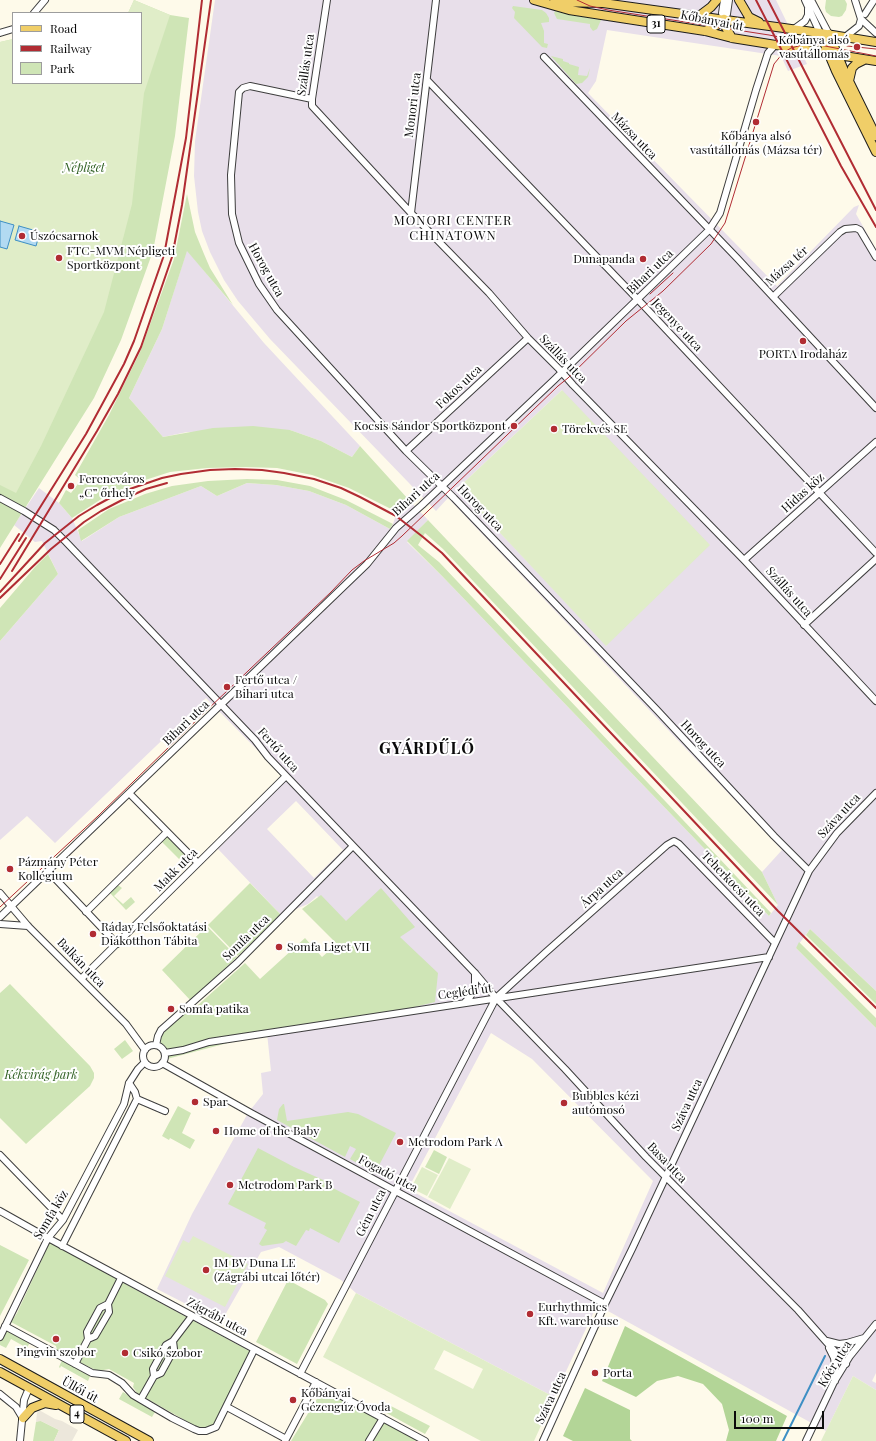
<!DOCTYPE html>
<meta charset="utf-8">
<style>
body{margin:0}
#map{position:relative;width:876px;height:1441px;overflow:hidden;background:#fefaea;font-family:"Playfair Display",serif}
canvas{display:block}
.legend{position:absolute;left:12px;top:12px;width:130px;height:72px;box-sizing:border-box;background:#fff;border:1px solid #9d9d9d;margin:0;padding:5px 7px;list-style:none;font-size:12px;color:#0b0b0b}
.legend li{display:flex;align-items:center;gap:8px;height:20px}
.legend b{width:20px;border:1px solid #9d9d9d}
.scale{position:absolute;left:734px;top:1411px;width:90px;height:18px;box-sizing:border-box;border:2px solid #0b0b0b;border-top:0;padding-left:5px;font-size:12px;line-height:14px;white-space:nowrap;color:#0b0b0b;-webkit-text-stroke:3px #fff;paint-order:stroke}
</style>
<div id="map">
<canvas width="876" height="1441"></canvas>
<ul class="legend">
<li><b style="height:5px;background:#f0ce68"></b>Road</li>
<li><b style="height:5px;background:#b12c33"></b>Railway</li>
<li><b style="height:11px;background:#cfe5b6"></b>Park</li>
</ul>
<div class="scale">100 m</div>
</div>
<script>
const ctx = document.querySelector('canvas').getContext('2d');
ctx.lineJoin = 'round';
function paint(path, color) { ctx.fillStyle = color; ctx.fill(path, 'evenodd'); }
const shape = rows => new Path2D(rows.map(r => 'M' + r).join(''));
function stroke(path, color, width, dash) { ctx.strokeStyle = color; ctx.lineWidth = width; ctx.lineCap = dash ? 'butt' : 'round'; ctx.setLineDash(dash || []); ctx.stroke(path); }
function label(font, color, halo, rows, align = 'center') {
  ctx.font = font + ' "Playfair Display",serif'; ctx.lineWidth = 4; ctx.setLineDash([]); ctx.textBaseline = 'middle'; ctx.strokeStyle = halo; ctx.fillStyle = color; for (const [text, x, y, turn = 0] of rows) {
    ctx.save(); ctx.translate(x, y); ctx.rotate((+turn || 0) * Math.PI / 180); ctx.textAlign = isNaN(turn) ? turn : align; if (halo) ctx.strokeText(text, 0, 0); ctx.fillText(text, 0, 0); ctx.restore();
  }
}
const industrial = shape([
 [215,0,776,0,807,64,788,71,781,56,607,30,596,81,588,93,777,286,854,207,859,205,856,214,876,249,876,991,810,929,796,948,876,1028,876,1373,872,1381,876,1383,876,1390,853,1376,826,1431,597,1305,554,1397,356,1293,341,1280,279,1247,261,1252,221,1322,157,1289,192,1214,248,1113,263,1094,261,1073,271,1071,267,1033,345,945,340,921,317,896,308,904,281,915,218,849,286,779,206,698,55,843,27,816,0,840,0,641,58,574,42,541,35,542,14,525,39,488,59,503,72,518,82,541,119,517,201,486,217,496,247,483,276,485,309,491,346,505,390,529,393,524,397,512,408,499,428,520,407,542,443,577,769,916,778,905,762,872,782,850,448,498,436,511,270,339,238,301,224,280,210,252,202,231,198,212,194,176,195,141],
 [562,390,607,646,458,488],
 [296,801,343,850,314,878,267,829],
 [491,1033,532,1059,653,1181,603,1293,408,1189],
 [187,250,264,343,360,446,352,457,321,441,290,430,187,432,163,437,129,398,162,329]
]);
const green = shape([
 [134,0,170,15,189,18,175,136,153,251,121,340,94,398,0,548,0,42,13,39,13,83,141,83,141,13,128,13],
 [826,0,845,0,847,4,846,10,842,16,839,17,831,16,826,12,825,8],
 [513,6,542,10,546,13,549,18,549,22,541,23,544,31,544,43,548,44,547,48,542,47,514,18,515,12,512,8],
 [555,11,599,19,601,20,597,29,593,31,590,27,590,24,557,19,554,13],
 [551,56,563,59,563,61,569,63,569,64,579,67,578,75,587,76,590,68,588,77,582,83,576,84],
 [187,194,195,232,204,254,210,268,233,305,187,251,162,329,129,398,163,437,213,428,253,426,290,430,321,441,352,457,360,446,408,499,397,512,349,488,312,475,277,468,246,467,207,468,170,472,142,481,106,496,72,518,59,503,66,490,71,493,81,480,75,475,109,415,140,352,174,259],
 [247,479,277,480,310,486,346,500,393,524,390,529,346,505,309,491,276,485,247,483,217,496,201,486,119,517,81,541,78,530,109,509,145,494,172,486,208,481],
 [428,520,762,872,778,905,443,549,425,533,418,545,439,562,771,913,769,916,443,577,407,541],
 [48,554,58,574,0,641,0,608,35,567],
 [168,836,186,852,179,859,162,842],
 [250,883,281,915,238,956,208,925],
 [118,885,122,888,114,896,123,904,131,897,135,902,126,910,110,893],
 [381,888,415,927,400,937,438,973,435,1002,382,1015,262,1034,167,1059,158,1036,161,1030,198,1005,245,963,260,979,305,938,322,957,337,944,302,909,321,895,346,921],
 [207,926,237,957,191,1001,162,970],
 [810,929,876,991,876,1004,806,935],
 [799,942,876,1018,876,1028,796,948],
 [10,984,90,1066,94,1073,94,1078,90,1086,26,1144,0,1118,0,993],
 [125,1040,133,1051,122,1059,114,1049],
 [283,1104,284,1104,287,1121,348,1112,358,1114,396,1133,375,1173,350,1159,356,1149,350,1146,345,1157,277,1120,279,1109],
 [178,1106,191,1113,182,1133,195,1140,190,1149,170,1138,169,1140,162,1136],
 [258,1148,294,1167,330,1183,329,1186,360,1202,339,1243,310,1228,309,1231,306,1230,296,1246,286,1241,283,1243,262,1246,259,1244,267,1230,264,1228,266,1223,228,1204],
 [434,1150,447,1157,439,1174,425,1167],
 [50,1242,127,1285,253,1353,219,1421,206,1431,195,1426,137,1393,133,1387,134,1383,109,1369,98,1371,85,1365,57,1350,56,1346,11,1322,17,1313],
 [0,1245,29,1260,0,1316],
 [288,1280,325,1300,328,1304,297,1364,256,1342],
 [6,1330,30,1342,27,1348,11,1339,6,1348,0,1345,0,1342],
 [62,1360,90,1376,88,1381,61,1366,60,1368,59,1367],
 [323,1389,421,1441,291,1441],
 [123,1392,155,1412,152,1417,119,1399],
 [385,1403,430,1426,425,1434,381,1410],
 [38,1421,41,1421,59,1430,54,1441,33,1441,36,1422]
]);
const forest = shape([
 [625,1326,787,1416,776,1441,726,1441,729,1430,722,1404,703,1384,678,1376,657,1381,636,1397,602,1381],
 [585,1388,630,1410,630,1439,632,1441,573,1441,563,1436]
]);
const pitch = shape([
 [134,0,170,15,144,93,132,204,104,312,41,446,16,493,0,485,0,42,13,39,13,83,141,83,141,13,128,13],
 [562,390,710,545,606,646,458,488],
 [449,1158,471,1169,450,1209,428,1197],
 [422,1167,438,1175,427,1196,411,1188],
 [193,1236,248,1264,225,1307,165,1276,183,1240,189,1243],
 [356,1293,554,1397,534,1441,481,1441,323,1357],
 [444,1350,483,1369,473,1389,434,1369],
 [853,1376,876,1390,876,1441,821,1441]
]);
const plaza = shape([
 [39,1410,55,1419,62,1421,78,1430,72,1441,54,1441,59,1430,41,1421,36,1422,37,1413]
]);
const water = shape([
 [0,221,14,225,7,249,0,247,0,221],
 [19,226,40,232,36,246,15,240,19,226]
]);
const stream = shape([
 [783,1441,825,1356]
]);
const minor = shape([
 [327,0,312,99,312,106,411,213,489,293,528,338,559,369,573,385,744,560,876,701],
 [724,0,722,13,724,19],
 [805,0,820,33],
 [811,0,829,34],
 [855,0,861,19,876,33],
 [34,13,45,0],
 [865,14,874,0],
 [724,19,727,14,729,0],
 [794,29,805,21,808,15,808,9],
 [0,33,13,29],
 [845,37,859,26,861,19],
 [544,57,737,258,876,408],
 [427,80,644,306,876,553],
 [312,99,250,86,243,88,239,92,231,175,232,214,239,243,259,284,277,310,406,451,454,498,657,710,774,836,809,871],
 [411,213,436,0],
 [773,297,840,232,845,229,856,228,860,230,876,257],
 [406,451,528,338],
 [0,498,24,511,54,530,66,542,255,740,268,757,475,973,496,998,565,1069,646,1157,798,1310,846,1364],
 [744,560,876,442],
 [804,625,876,559],
 [129,793,198,863],
 [48,871,117,944],
 [0,893,28,926,126,1024,145,1050],
 [86,912,167,832],
 [0,917,367,564,396,528,422,505,553,381,709,230,720,213,756,90,768,53,775,45],
 [0,924,28,926],
 [81,979,286,776],
 [465,1002,470,997,475,987,475,973],
 [156,1045,158,1036,161,1030,237,963,353,846],
 '143 1056a11 11 0 1 1 22 0a11 11 0 1 1-22 0Z',
 [165,1053,183,1050,209,1042,769,957],
 [162,1063,251,1113,605,1304],
 [137,1099,165,1111],
 [0,1155,63,1220],
 [0,1211,48,1238,425,1441],
 [62,1246,137,1099,135,1092,129,1083],
 [108,1304,100,1308,87,1332,88,1339,95,1336,109,1312,108,1304,121,1278],
 [5,1326,92,1373,109,1375,122,1383,133,1395,172,1418,194,1429,199,1431,206,1431,216,1427,254,1350],
 [0,1337,48,1238,63,1220,124,1104,129,1083,138,1069,145,1062],
 [173,1341,174,1349,167,1362,161,1373,154,1376,153,1369,166,1345,173,1341,192,1316],
 [827,1341,839,1344,847,1343,864,1338],
 [829,1348,834,1358,835,1365,835,1381],
 [75,1364,88,1339],
 [300,1374,496,998,545,953,667,845,674,841,679,844,775,943],
 [0,1394,16,1407,22,1417],
 [141,1399,154,1376],
 [227,1407,286,1439],
 [20,1441,24,1400,29,1388],
 [285,1441,316,1382],
 [369,1441,383,1418],
 [543,1441,605,1304,632,1249,809,871,837,833,876,793],
 [806,1441,834,1382,850,1356,876,1324]
]);
const major = shape([
 [534,0,569,10,705,31,732,38,876,61],
 [739,0,749,17,759,22],
 [554,2,603,3,820,33,876,42],
 [699,16,711,7,717,0],
 [724,19,725,26,732,38],
 [705,31,719,24,724,19],
 [820,33,836,71,876,152],
 [829,34,845,73,876,136],
 [849,81,852,68,856,64,864,60],
 [0,1359,149,1441],
 [0,1372,126,1441],
 [23,1418,32,1408,37,1406,45,1403,56,1405]
]);
const tram = shape([
 [577,0,590,6,608,10,769,35,876,56],
 [847,46,876,49],
 [650,294,673,273],
 [0,907,98,816,207,710,331,592,352,570,364,561,394,543,402,536,558,386,568,378,626,321,663,291,711,244,725,223,774,64,783,53,791,48,806,44,817,44]
]);
const rail = shape([
 [756,0,841,166,876,227],
 [768,0,876,210],
 [19,541,86,434,124,364,134,341,164,255,186,138,202,0],
 [0,564,19,534],
 [12,571,97,431,118,394,141,347,172,257,182,205,211,0],
 [0,579,26,538],
 [0,592,45,543,79,516,97,505,121,492,162,478,181,474,210,470,235,469,262,470,284,473,314,479,341,488,360,497,396,516,423,537,442,553,778,911,876,1008],
 [0,598,51,549,84,522,101,511,124,499,146,489,167,483]
]);
const markers = [
 [857,47,4,"#b12c33"],
 [756,122,4,"#b12c33"],
 [22,236,4,"#b12c33"],
 [59,258,4,"#b12c33"],
 [643,259,4,"#b12c33"],
 [803,341,4,"#b12c33"],
 [514,426,4,"#b12c33"],
 [554,429,4,"#b12c33"],
 [71,486,4,"#b12c33"],
 [227,687,4,"#b12c33"],
 [10,869,4,"#b12c33"],
 [93,934,4,"#b12c33"],
 [279,947,4,"#b12c33"],
 [171,1009,4,"#b12c33"],
 [195,1102,4,"#b12c33"],
 [564,1103,4,"#b12c33"],
 [216,1131,4,"#b12c33"],
 [400,1142,4,"#b12c33"],
 [230,1185,4,"#b12c33"],
 [206,1270,4,"#b12c33"],
 [530,1314,4,"#b12c33"],
 [56,1339,4,"#b12c33"],
 [125,1353,4,"#b12c33"],
 [595,1373,4,"#b12c33"],
 [293,1400,4,"#b12c33"]
];
const shields = [
 [656,24,18],
 [77,1414,14]
];
const shieldNames = [
 ["31",656,24],
 ["4",77,1414]
];
const streetNames = [
 ["Kőbányai út",712,21,11],
 ["Szállás utca",306,65,-82],
 ["Monori utca",413,105,-83],
 ["Mázsa utca",634,136,46],
 ["Mázsa tér",787,266,-42],
 ["Horog utca",266,270,61],
 ["Bihari utca",650,272,-44],
 ["Jegenye utca",677,325,47],
 ["Szállás utca",563,359,46],
 ["Fokos utca",459,387,-43],
 ["Hidas köz",803,493,-42],
 ["Bihari utca",416,494,-42],
 ["Horog utca",480,508,46],
 ["Szállás utca",789,592,48],
 ["Bihari utca",186,723,-44],
 ["Horog utca",703,744,47],
 ["Fertő utca",278,750,48],
 ["Száva utca",839,816,-47],
 ["Makk utca",176,870,-45],
 ["Teherkocsi utca",733,884,46],
 ["Árpa utca",602,888,-42],
 ["Somfa utca",246,938,-44],
 ["Balkán utca",81,963,46],
 ["Ceglédi út",465,992,-8],
 ["Száva utca",687,1105,-65],
 ["Basa utca",667,1163,46],
 ["Fogadó utca",388,1174,28],
 ["Gém utca",371,1213,-63],
 ["Somfa köz",51,1215,-59],
 ["Zágrábi utca",217,1317,28],
 ["Kőér utca",835,1364,-58],
 ["Üllői út",80,1390,29],
 ["Száva utca",551,1398,-65]
];
const poiNames = [
 ["Kőbánya alsó",849,40,"right"],
 ["vasútállomás",849,54,"right"],
 ["Kőbánya alsó",756,136,"center"],
 ["vasútállomás (Mázsa tér)",756,150,"center"],
 ["Úszócsarnok",30,236],
 ["FTC-MVM Népligeti",67,251],
 ["Sportközpont",67,265],
 ["Dunapanda",635,259,"right"],
 ["PORTA Irodaház",803,354,"center"],
 ["Kocsis Sándor Sportközpont",506,426,"right"],
 ["Törekvés SE",562,429],
 ["Ferencváros",79,479],
 ["„C” őrhely",79,493],
 ["Fertő utca /",235,680],
 ["Bihari utca",235,694],
 ["Pázmány Péter",18,862],
 ["Kollégium",18,876],
 ["Ráday Felsőoktatási",101,927],
 ["Diákotthon Tábita",101,941],
 ["Somfa Liget VII",287,947],
 ["Somfa patika",179,1009],
 ["Bubbles kézi",572,1096],
 ["autómosó",572,1110],
 ["Spar",203,1102],
 ["Home of the Baby",224,1131],
 ["Metrodom Park A",408,1142],
 ["Metrodom Park B",238,1185],
 ["IM BV Duna LE",214,1263],
 ["(Zágrábi utcai lőtér)",214,1277],
 ["Eurhythmics",538,1307],
 ["Kft. warehouse",538,1321],
 ["Pingvin szobor",56,1352,"center"],
 ["Csikó szobor",133,1353],
 ["Porta",603,1373],
 ["Kőbányai",301,1393],
 ["Gézengúz Óvoda",301,1407]
];
const parkNames = [
 ["Népliget",84,168],
 ["Kékvirág park",41,1075]
];
const neighbourhoodNames = [
 ["MONORI CENTER",453,221],
 ["CHINATOWN",453,236]
];
const districtNames = [
 ["GYÁRDŰLŐ",427,749]
];
paint(industrial, '#e8dfea');
paint(green, '#cfe5b6');
paint(forest, '#b3d597');
paint(pitch, '#e0edc8');
paint(plaza, '#ece7db');
paint(water, '#b2daf2');
stroke(water, '#3e8fc4', 1);
stroke(stream, '#3e8fc4', 2);
stroke(minor, '#3e3e3e', 8);
stroke(major, '#1c1c1c', 10);
stroke(minor, '#fff', 6);
stroke(major, '#f0ce68', 8);
stroke(tram, '#b12c33', 1);
stroke(rail, '#b12c33', 2);
for (const [x, y, r, color] of markers) { const dot = new Path2D(); dot.arc(x, y, r, 0, 2 * Math.PI); ctx.fillStyle = color; ctx.fill(dot); stroke(dot, '#fff', 1.5); }
for (const [x, y, w] of shields) { const box = new Path2D(); box.roundRect(x - w / 2, y - 9, w, 18, 3); ctx.fillStyle = '#fff'; ctx.fill(box); stroke(box, '#0b0b0b', 1); }
label('bold 11px', '#0b0b0b', null, shieldNames);
label('12px', '#0b0b0b', '#fff', streetNames);
label('12px', '#0b0b0b', '#fff', poiNames, 'left');
label('italic 12px', '#2d5e20', '#fff', parkNames);
ctx.letterSpacing = '1px';
label('13px', '#0b0b0b', '#fff', neighbourhoodNames);
ctx.letterSpacing = '0px';
ctx.letterSpacing = '1px';
label('bold 16px', '#0b0b0b', '#fff', districtNames);
ctx.letterSpacing = '0px';
</script>
